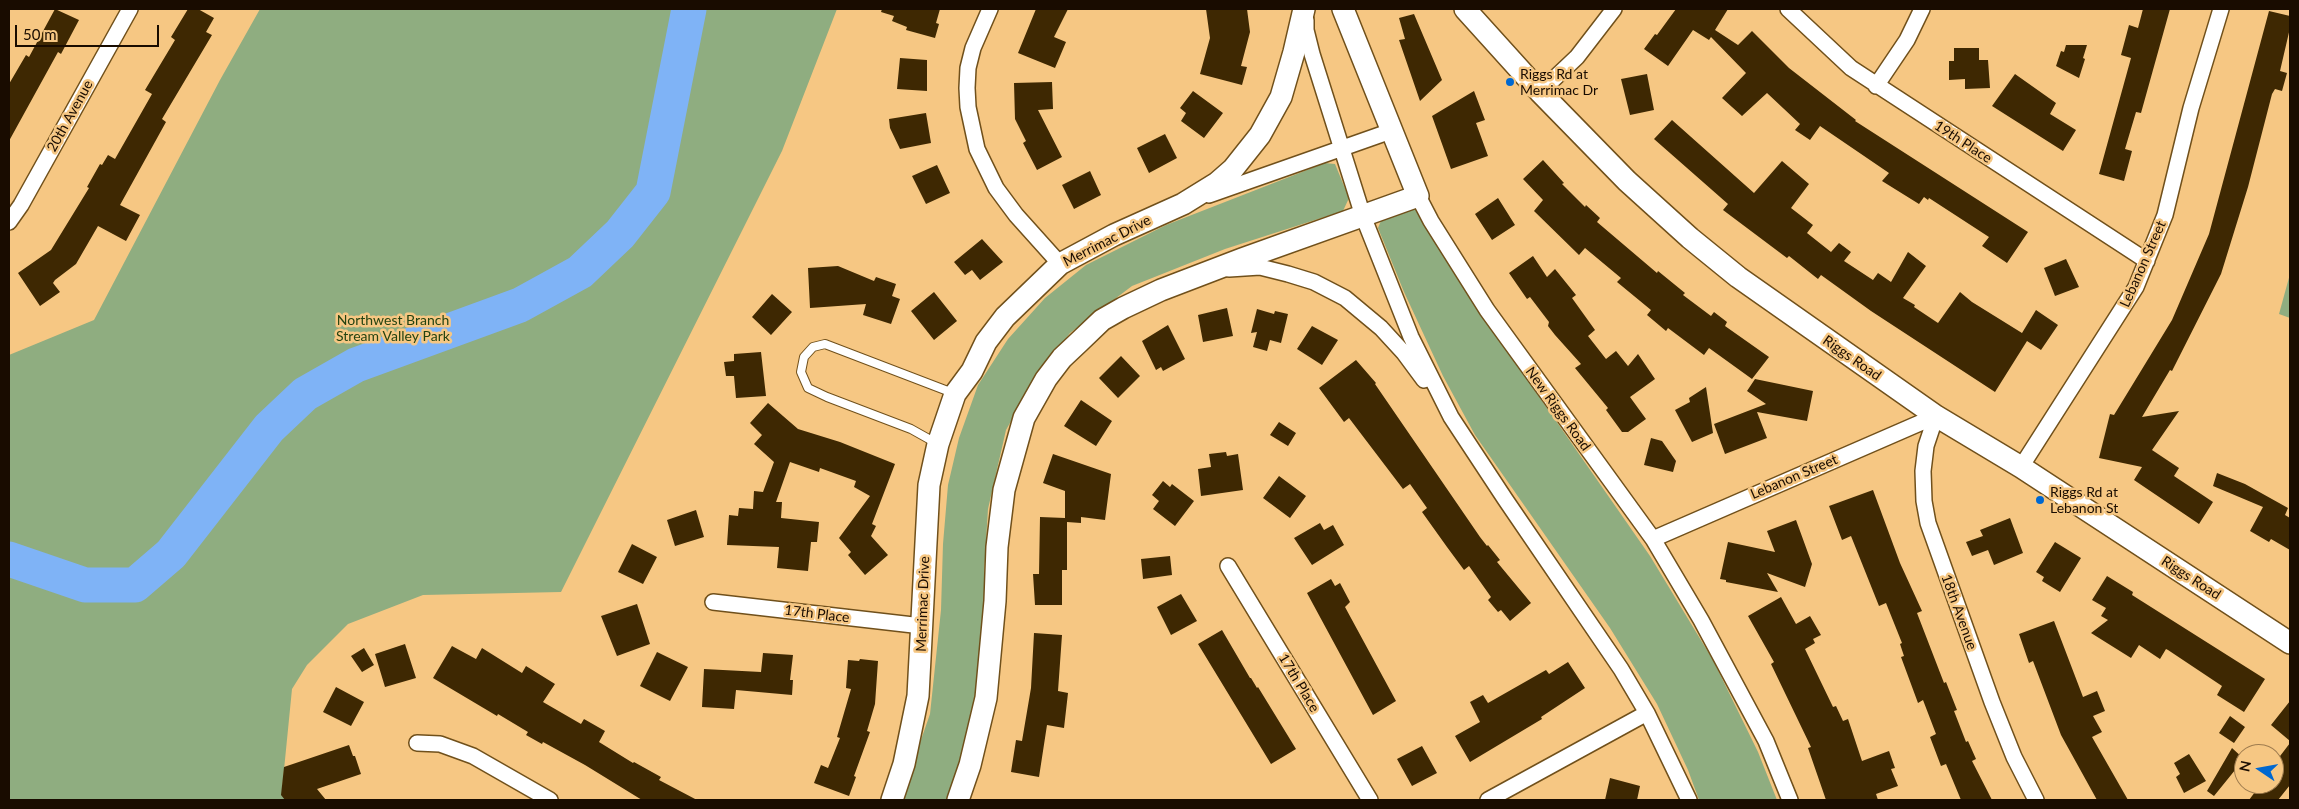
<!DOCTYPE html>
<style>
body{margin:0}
#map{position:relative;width:2299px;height:809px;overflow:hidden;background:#f6c783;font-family:Lato,sans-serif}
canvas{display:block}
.frame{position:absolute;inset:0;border:10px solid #190c00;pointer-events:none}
.north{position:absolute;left:2234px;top:744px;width:50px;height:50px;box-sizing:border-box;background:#f6c783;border:1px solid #9e7c4f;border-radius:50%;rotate:282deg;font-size:14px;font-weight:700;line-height:20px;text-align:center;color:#190c00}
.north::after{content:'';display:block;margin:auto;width:18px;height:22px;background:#0068d0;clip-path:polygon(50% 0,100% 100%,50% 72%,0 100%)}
.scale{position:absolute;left:15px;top:25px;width:144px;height:22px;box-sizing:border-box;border:2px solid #190c00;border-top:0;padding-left:6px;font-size:15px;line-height:18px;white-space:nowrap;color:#190c00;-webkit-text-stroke:4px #f6c783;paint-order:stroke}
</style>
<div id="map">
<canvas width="2299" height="809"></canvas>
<div class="frame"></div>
<div class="north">N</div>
<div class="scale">50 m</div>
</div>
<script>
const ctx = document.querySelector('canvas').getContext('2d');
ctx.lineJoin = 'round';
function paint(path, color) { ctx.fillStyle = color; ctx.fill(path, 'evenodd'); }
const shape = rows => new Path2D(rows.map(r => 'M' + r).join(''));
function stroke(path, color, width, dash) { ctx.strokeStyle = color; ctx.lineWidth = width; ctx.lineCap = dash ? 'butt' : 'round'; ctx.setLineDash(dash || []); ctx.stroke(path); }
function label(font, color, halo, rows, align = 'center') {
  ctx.font = font + ' Lato,sans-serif'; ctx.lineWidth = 5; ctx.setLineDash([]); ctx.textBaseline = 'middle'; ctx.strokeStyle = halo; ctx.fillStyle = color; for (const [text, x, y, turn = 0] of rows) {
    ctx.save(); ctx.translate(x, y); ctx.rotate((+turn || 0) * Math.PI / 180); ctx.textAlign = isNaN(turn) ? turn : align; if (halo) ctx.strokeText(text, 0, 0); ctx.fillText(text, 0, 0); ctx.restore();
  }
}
const green = shape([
 [260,9,837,9,782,151,561,592,423,595,348,624,307,665,292,689,282,790,290,800,9,800,9,355,94,320,220,80],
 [1325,163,1335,164,1349,198,1343,211,1225,249,1132,286,1070,333,1031,386,1006,430,988,509,984,574,985,636,979,684,963,761,949,800,900,800,930,714,941,610,943,544,948,485,959,438,978,385,1008,339,1045,298,1086,265,1166,225],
 [1404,207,1417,210,1465,290,1650,556,1713,660,1758,752,1777,800,1699,800,1688,770,1657,704,1610,628,1475,435,1443,376,1404,292,1378,228,1383,216],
 [2290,274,2290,318,2279,314]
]);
const river = shape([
 [9,559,85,585,135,585,171,554,269,428,305,394,356,365,520,305,580,272,620,234,653,192,689,9]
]);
const building = shape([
 [55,9,79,20,61,54,58,52,9,141,9,84,26,55,29,57],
 [188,9,198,9,214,18,206,32,212,35,162,119,166,122,120,205,140,215,126,241,98,226,76,264,55,280,53,283,60,292,40,306,18,273,51,250,89,188,87,187,100,164,102,165,108,155,115,159,152,94,145,90,175,40,171,37],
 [882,9,940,9,936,23,939,24,935,38,906,30,907,27,892,21,894,16,881,12],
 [1036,9,1068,9,1054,37,1066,42,1055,68,1018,53],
 [1206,9,1247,9,1250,32,1241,66,1247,67,1242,85,1200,74,1210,38],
 [1676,9,1728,9,1715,30,1738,45,1752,31,1789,68,1856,120,1855,121,2028,232,2007,263,1982,246,1989,237,1929,198,1928,200,1924,197,1919,204,1882,181,1889,173,1820,126,1810,140,1795,130,1800,124,1767,93,1742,116,1722,98,1746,73,1711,37,1709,40,1693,30,1668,66,1644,49,1655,34,1657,35],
 [2143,9,2170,9,2141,113,2136,112,2125,149,2132,151,2124,181,2099,174,2131,58,2121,55,2129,25,2138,28],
 [2269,11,2290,16,2290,28,2280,71,2287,73,2282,91,2275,89,2272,94,2248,187,2221,274,2172,371,2170,370,2142,417,2179,411,2152,450,2179,468,2174,476,2213,502,2199,524,2134,480,2142,467,2099,458,2110,414,2114,415,2172,320,2209,234],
 [1414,14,1442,80,1420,101,1399,40,1405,39,1399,18],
 [2066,45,2087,45,2083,58,2085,59,2079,78,2056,66,2061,51,2064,52],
 [1954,48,1979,48,1979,60,1988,60,1990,88,1965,89,1965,79,1949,80,1949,61,1954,61],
 [900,58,927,60,927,91,897,89],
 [1647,74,1654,110,1630,115,1621,79],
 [2015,74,2056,103,2050,114,2076,130,2063,151,1992,106],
 [1052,82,1053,109,1038,110,1062,157,1037,170,1023,143,1026,141,1015,119,1014,83],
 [1193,91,1223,113,1204,138,1181,121,1186,113,1180,108],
 [1474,91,1485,120,1476,123,1488,156,1451,169,1432,116],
 [926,113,931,143,900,149,890,128,889,119],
 [1672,120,1754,193,1782,161,1809,184,1791,208,1813,225,1807,233,1831,252,1839,243,1851,252,1844,261,1873,280,1878,273,1891,282,1908,252,1926,266,1903,298,1915,305,1914,307,1938,323,1960,292,1972,302,2022,333,2036,310,2058,325,2041,350,2027,341,1995,392,1871,311,1821,275,1818,279,1789,256,1787,258,1723,210,1728,204,1654,139],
 [1165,134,1177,158,1149,173,1137,148],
 [1543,160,1564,183,1562,184,1585,207,1586,205,1600,218,1597,222,1657,273,1658,271,1685,293,1683,295,1711,316,1714,312,1727,322,1725,326,1769,357,1752,379,1709,348,1704,355,1668,328,1666,331,1647,315,1651,310,1617,282,1621,278,1585,248,1579,255,1534,211,1543,200,1523,179],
 [937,165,950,193,926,204,912,176],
 [1090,171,1101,195,1074,209,1062,185],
 [1498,198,1515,225,1492,240,1475,214],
 [982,239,1003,262,980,280,972,270,965,275,954,262],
 [1533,256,1547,277,1555,269,1576,295,1572,298,1595,330,1588,336,1606,359,1616,351,1628,366,1638,354,1655,379,1630,397,1646,419,1628,432,1622,432,1606,410,1608,408,1575,368,1581,364,1555,335,1548,326,1549,322,1530,297,1527,299,1509,273],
 [2066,259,2079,287,2055,296,2044,268],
 [838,266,874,281,876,277,896,284,892,296,900,299,891,324,863,315,866,304,810,308,808,268],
 [934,292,957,321,934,340,911,311],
 [772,294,792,312,771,335,752,317],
 [1227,308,1233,336,1203,342,1198,315],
 [1257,309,1274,314,1275,311,1288,314,1281,343,1270,340,1267,351,1253,347,1257,332,1251,333],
 [1168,325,1185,359,1163,371,1161,367,1156,370,1142,341],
 [1312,326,1338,340,1322,365,1297,349],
 [761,352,766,396,736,398,734,376,726,376,724,362,734,361,734,354],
 [1121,356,1140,376,1118,398,1099,378],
 [1356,360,1376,383,1375,384,1480,537,1487,546,1488,545,1500,560,1497,562,1531,603,1510,621,1501,610,1498,612,1488,600,1491,597,1469,566,1464,570,1447,547,1422,512,1427,508,1410,484,1403,489,1349,418,1344,422,1319,388],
 [1755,379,1813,391,1807,421,1757,412,1767,438,1725,454,1714,424,1766,404,1747,391],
 [1706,387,1713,433,1692,442,1675,410,1690,402,1689,398],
 [1081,400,1112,421,1096,446,1064,426],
 [768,403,798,429,840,442,895,464,872,524,876,526,871,536,888,555,865,575,848,555,851,552,839,538,870,496,854,487,856,481,820,468,819,472,790,462,776,502,782,502,781,518,819,522,817,542,811,542,808,571,777,568,779,547,727,545,729,515,738,516,739,508,753,509,754,491,763,492,774,462,754,444,762,435,750,423],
 [1279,422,1296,433,1288,446,1270,435],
 [1651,438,1662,441,1676,461,1673,472,1644,465],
 [1226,452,1227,456,1238,454,1243,490,1201,496,1198,469,1211,467,1209,454],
 [1053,454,1111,474,1105,520,1081,517,1081,523,1067,522,1067,570,1062,570,1062,605,1035,605,1033,574,1039,574,1040,517,1065,518,1065,491,1043,483],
 [2217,473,2245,484,2288,508,2285,515,2290,518,2290,550,2271,539,2269,542,2250,531,2263,507,2213,486],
 [1279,476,1306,496,1290,518,1263,498],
 [1163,481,1170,487,1172,484,1194,501,1175,526,1153,509,1159,501,1152,495],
 [1873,490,1900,563,1922,611,1917,613,1944,683,1946,682,1957,710,1954,711,1966,742,1968,741,1976,759,1972,761,1992,800,1961,800,1946,764,1941,766,1930,737,1936,734,1923,700,1918,703,1901,657,1904,656,1900,644,1902,643,1886,603,1879,606,1851,536,1842,540,1829,506],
 [696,510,704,537,675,546,667,520],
 [2010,518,2023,553,1994,565,1988,550,1972,556,1966,542,1983,536,1980,530],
 [1796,520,1812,564,1805,587,1767,573,1778,592,1726,582,1726,580,1720,579,1728,542,1775,552,1767,531],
 [1320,523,1324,530,1333,525,1344,545,1312,565,1294,538],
 [2055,542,2081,558,2060,592,2042,581,2044,577,2036,572],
 [632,544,657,557,643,584,618,572],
 [1170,556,1172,575,1143,579,1141,559],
 [2107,576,2133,592,2132,595,2265,679,2244,712,2217,695,2222,686,2168,650,2166,649,2160,659,2139,645,2131,658,2091,633,2108,620,2101,616,2106,608,2092,600],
 [1331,579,1335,586,1340,583,1350,602,1345,607,1396,701,1373,715,1307,593],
 [1181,594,1197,621,1171,635,1157,607],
 [1781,597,1796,624,1810,616,1821,635,1813,639,1815,643,1805,649,1833,707,1836,706,1843,721,1848,719,1862,761,1889,751,1895,768,1891,769,1898,786,1876,794,1878,800,1826,800,1808,748,1811,747,1771,664,1774,662,1748,616],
 [637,604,650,644,617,656,601,616],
 [2054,621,2083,697,2097,691,2105,711,2093,716,2102,732,2092,737,2128,800,2097,800,2061,735,2033,661,2029,663,2019,634],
 [1222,630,1250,678,1251,678,1257,688,1258,687,1296,749,1271,764,1198,644],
 [1034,633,1062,635,1058,691,1068,693,1064,728,1047,725,1039,777,1011,772,1016,740,1022,741,1031,688],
 [405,644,416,678,385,687,375,654],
 [452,646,476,659,482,648,522,673,526,666,555,684,543,702,581,724,584,719,605,731,599,742,633,763,634,762,661,777,659,780,697,800,642,800,585,765,543,742,542,744,526,735,528,732,498,714,497,716,433,678],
 [364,648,374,665,362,672,351,656],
 [657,652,688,667,670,701,640,686],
 [763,653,793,655,790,680,793,680,792,695,736,690,734,709,702,707,704,669,761,672],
 [860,659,878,661,875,704,867,731,870,732,854,776,856,777,849,796,814,783,821,765,828,768,840,738,837,737,851,689,846,688,848,660,859,661],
 [1568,662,1585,688,1541,717,1542,719,1470,762,1455,736,1480,722,1470,702,1483,695,1488,703,1546,670,1549,674],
 [336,687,364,702,351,726,323,712],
 [2290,701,2290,741,2271,725],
 [2230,716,2245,727,2234,743,2219,733],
 [2290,743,2290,785,2278,800,2249,800,2261,784,2274,784,2274,764],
 [349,745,353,756,355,756,361,774,317,789,326,800,285,800,281,795,284,767],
 [1422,746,1437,773,1412,786,1397,759],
 [2232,748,2244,759,2214,796,2207,791],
 [2189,754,2206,781,2184,793,2176,777,2180,774,2174,763],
 [1610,778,1640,786,1637,800,1605,800]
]);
const lane = shape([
 [936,443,911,429,827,397,808,388,801,372,804,357,813,347,825,344,953,393]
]);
const street = shape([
 [990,9,973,48,968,68,967,88,968,107,977,149,996,188,1016,215,1060,264],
 [1788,9,1851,68,2147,261],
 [1306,20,1306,30,1312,54,1363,216,1411,337,1451,417,1505,499,1621,669,1647,713,1689,800],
 [1876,86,1907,40,1922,9],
 [1540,92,1577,57,1614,9],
 [1209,195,1391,131],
 [1418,196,1431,221,1487,310,1653,539,1701,620,1766,741,1790,800],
 [9,222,21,205,130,9],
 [1229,269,1260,267,1288,274,1314,282,1345,298,1381,328,1404,353,1424,380],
 [1936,416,1926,446,1923,471,1924,501,1928,523,1992,702,2014,757,2036,800],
 [2021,467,2136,287,2165,215,2191,108,2221,9],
 [1653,539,1936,416],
 [1228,566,1370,800],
 [713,602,922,626],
 [417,743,440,744,473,756,550,800],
 [1488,800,1647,713]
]);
const secondary = shape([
 [1465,9,1540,92,1627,181,1690,238,1738,277,1936,416,2021,467,2290,643],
 [892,800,904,764,918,696,929,485,938,444,955,394,972,371,986,342,1005,317,1060,264,1114,235,1183,204,1217,183,1233,169,1260,135,1281,97,1294,52,1304,9],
 [958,800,970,765,986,698,995,601,997,547,1004,490,1024,418,1046,379,1062,358,1079,342,1102,320,1123,308,1161,290,1242,259,1418,196,1343,9]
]);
const markers = [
 [1510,82,5,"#0068d0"],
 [2040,500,5,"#0068d0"]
];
const poiNames = [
 ["Riggs Rd at",1520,74],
 ["Merrimac Dr",1520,90],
 ["Riggs Rd at",2050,492],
 ["Lebanon St",2050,508]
];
const streetNames = [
 ["20th Avenue",70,116,-61],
 ["19th Place",1963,142,33],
 ["Merrimac Drive",1107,241,-27],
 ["Lebanon Street",2143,264,-66],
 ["Riggs Road",1852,358,35],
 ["New Riggs Road",1558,409,54],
 ["Lebanon Street",1794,477,-23],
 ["Riggs Road",2191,578,33],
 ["Merrimac Drive",923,604,-88],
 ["18th Avenue",1959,612,70],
 ["17th Place",817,614,7],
 ["17th Place",1299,683,59]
];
const parkNames = [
 ["Northwest Branch",393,320],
 ["Stream Valley Park",393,336]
];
paint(green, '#8fad80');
stroke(river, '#7fb3f6', 35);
paint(building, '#3e2802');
stroke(lane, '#70501b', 10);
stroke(street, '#70501b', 18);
stroke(secondary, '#70501b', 24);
stroke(lane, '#fff', 8);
stroke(street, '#fff', 15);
stroke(secondary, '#fff', 21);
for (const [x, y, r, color] of markers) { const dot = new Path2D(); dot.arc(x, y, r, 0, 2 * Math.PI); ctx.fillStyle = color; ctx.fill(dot); stroke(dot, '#f6c783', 2); }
label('14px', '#190c00', '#f6c783', poiNames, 'left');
label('14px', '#190c00', '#f6c783', streetNames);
label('14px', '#244311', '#f6c783', parkNames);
</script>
